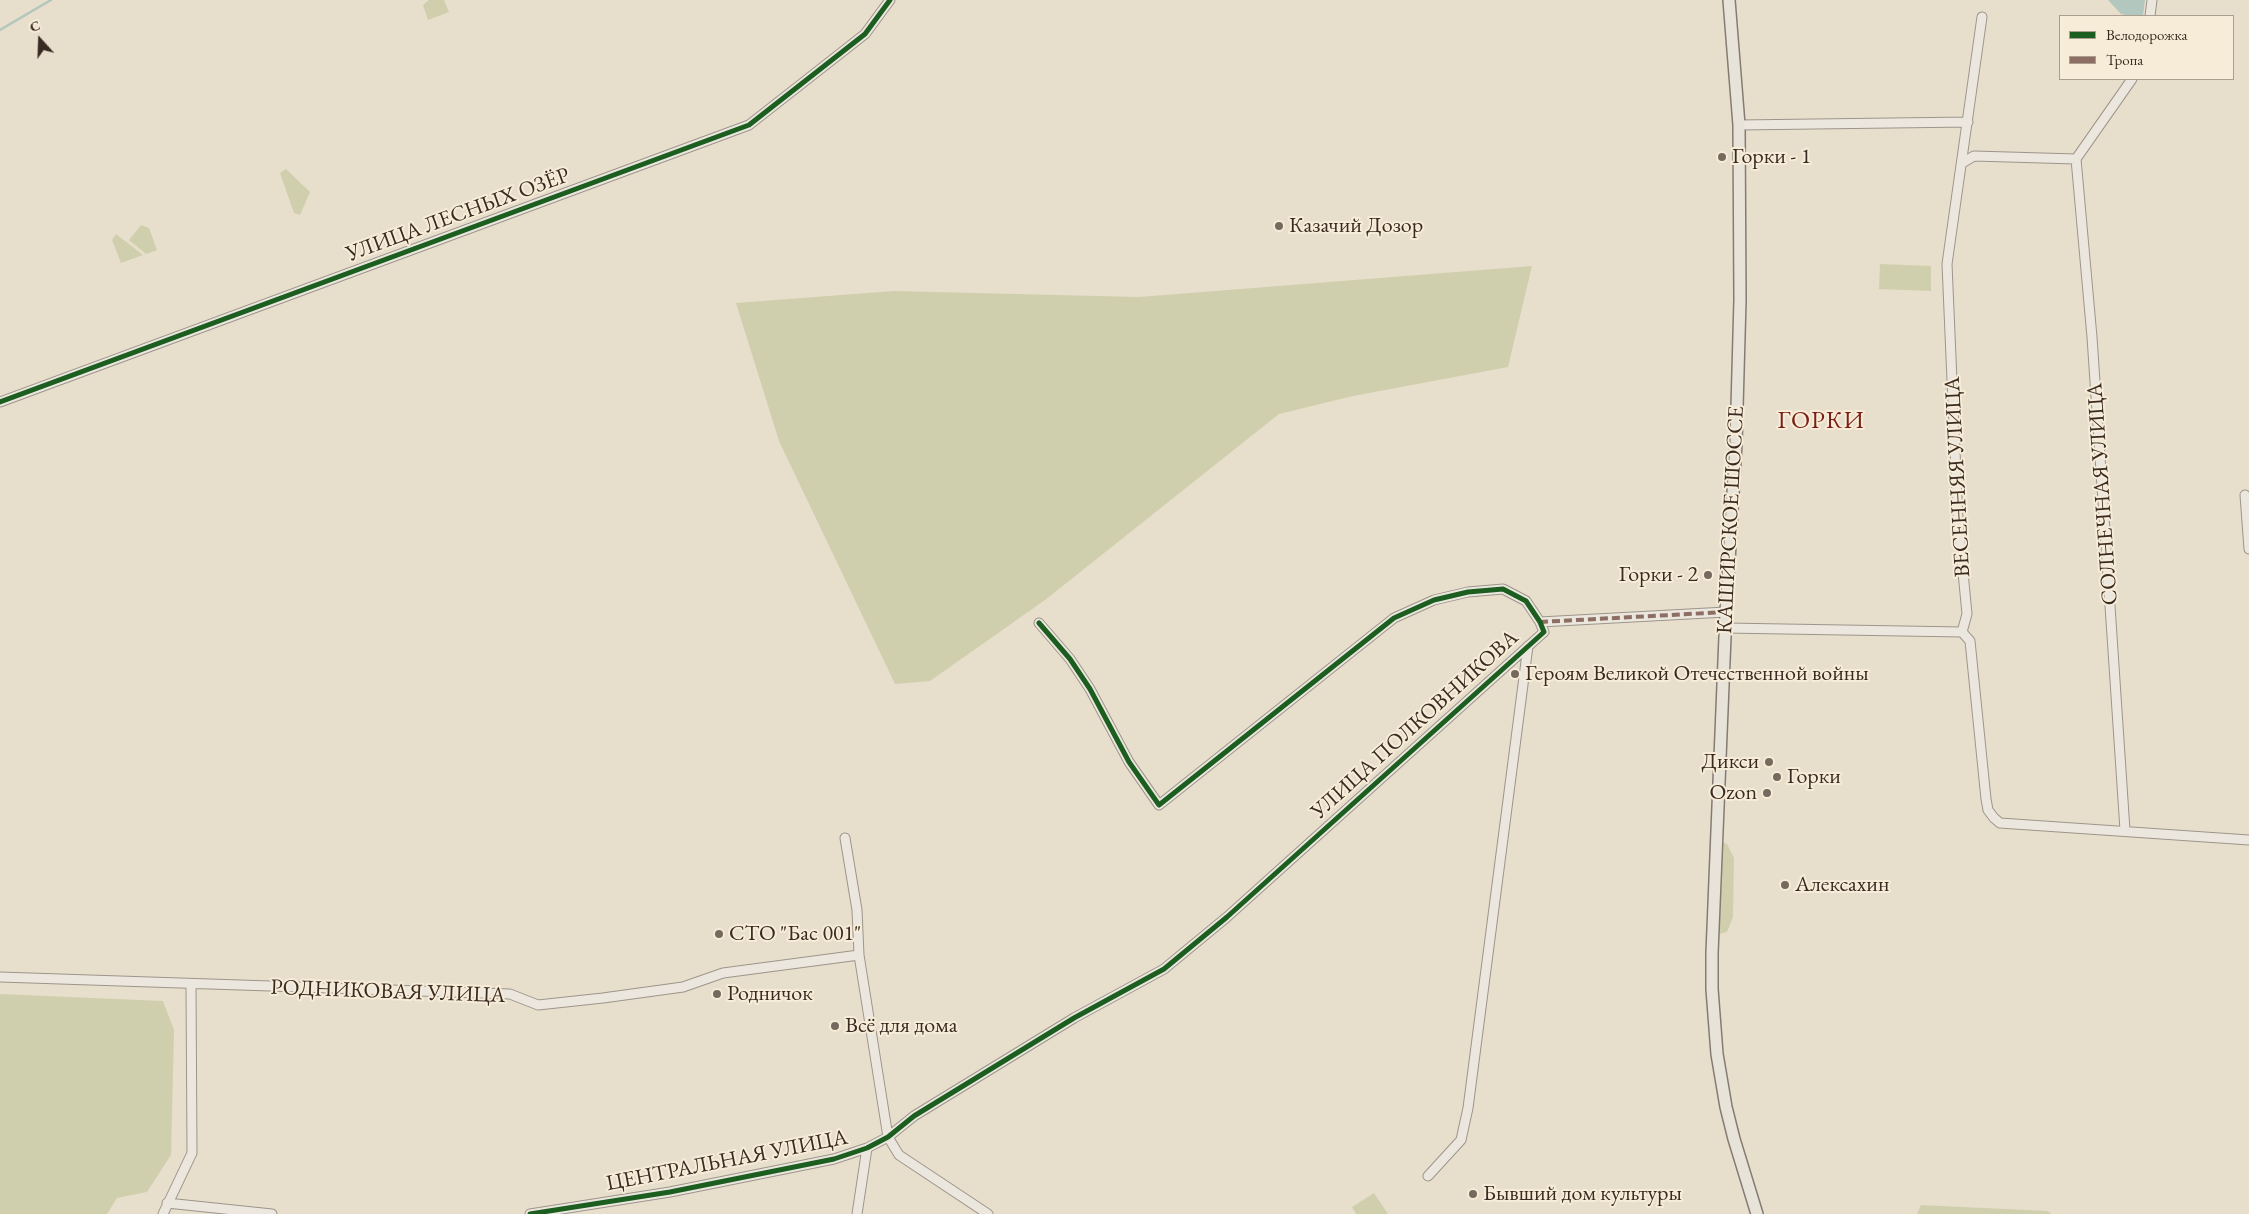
<!DOCTYPE html>
<meta charset="utf-8">
<style>
body{margin:0}
#map{position:relative;width:2249px;height:1214px;overflow:hidden;background:#e8decc;font-family:"EB Garamond",serif}
canvas{display:block}
.legend{position:absolute;left:2059px;top:15px;width:175px;height:65px;box-sizing:border-box;background:#f7ecd7;border:1px solid #ab9e8f;margin:0;padding:6px 9px;list-style:none;font-size:15px;color:#392a22}
.legend li{display:flex;align-items:center;gap:10px;height:25px}
.legend b{width:25px;border:1px solid #ab9e8f}
.north{position:absolute;left:15px;top:15px;width:50px;height:50px;-webkit-text-stroke:4px #f7ecd7;paint-order:stroke;rotate:340deg;font-size:14px;font-weight:700;line-height:20px;text-align:center;color:#392a22}
.north::after{content:'';display:block;margin:auto;width:18px;height:22px;background:#392a22;clip-path:polygon(50% 0,100% 100%,50% 72%,0 100%)}
</style>
<div id="map">
<canvas width="2249" height="1214"></canvas>
<ul class="legend">
<li><b style="height:6px;background:#1b5e20"></b>Велодорожка</li>
<li><b style="height:6px;background:#8d6e63"></b>Тропа</li>
</ul>
<div class="north">С</div>
</div>
<script>
const ctx = document.querySelector('canvas').getContext('2d');
ctx.lineJoin = 'round';
function paint(path, color) { ctx.fillStyle = color; ctx.fill(path, 'evenodd'); }
const shape = rows => new Path2D(rows.map(r => 'M' + r).join(''));
function stroke(path, color, width, dash) { ctx.strokeStyle = color; ctx.lineWidth = width; ctx.lineCap = dash ? 'butt' : 'round'; ctx.setLineDash(dash || []); ctx.stroke(path); }
function label(font, color, halo, rows, align = 'center') {
  ctx.font = font + ' "EB Garamond",serif'; ctx.lineWidth = 4; ctx.setLineDash([]); ctx.textBaseline = 'middle'; ctx.strokeStyle = halo; ctx.fillStyle = color; for (const [text, x, y, turn = 0] of rows) {
    ctx.save(); ctx.translate(x, y); ctx.rotate((+turn || 0) * Math.PI / 180); ctx.textAlign = isNaN(turn) ? turn : align; if (halo) ctx.strokeText(text, 0, 0); ctx.fillText(text, 0, 0); ctx.restore();
  }
}
const green = shape([
 [429,0,444,0,449,12,428,20,423,5],
 [286,169,310,192,300,215,294,213,280,173],
 [141,225,149,228,157,250,146,254,129,240],
 [116,234,143,255,121,263,112,240],
 [1880,264,1931,266,1931,291,1879,289],
 [1532,266,1508,367,1353,396,1279,414,1045,600,930,681,895,684,779,441,736,303,894,291,1139,297],
 [1722,842,1727,844,1734,858,1733,917,1727,932,1719,934],
 [0,994,163,1001,174,1030,171,1155,147,1192,117,1198,107,1214,0,1214],
 [1374,1193,1388,1214,1356,1214,1352,1207],
 [1921,1205,2047,1211,2052,1214,1917,1214]
]);
const water = shape([
 [2108,0,2145,0,2143,16,2129,16,2121,14]
]);
const stream = shape([
 [0,30,51,0]
]);
const minor = shape([
 [2150,16,2152,0],
 [1739,125,1968,122],
 [2076,159,2092,337,2125,830],
 [1962,163,1974,156,2076,159,2132,79],
 [0,402,749,125,865,34,890,0],
 [2245,495,2249,549],
 [1540,622,1726,612],
 [1725,628,1962,632],
 [1962,632,1967,614,1958,520,1947,264,1982,17],
 [1962,632,1970,641,1986,799,1988,810,1994,818,2000,823,2249,840],
 [845,838,857,910,859,955,888,1137,899,1155,988,1214],
 [0,977,510,994,538,1005,603,998,683,987,723,973,859,955],
 [1428,1176,1461,1140,1468,1108,1528,646],
 [167,1203,272,1214],
 [163,1214,192,1153,191,984],
 [530,1214,670,1192,834,1159,867,1148,888,1137,914,1116,1074,1018,1164,969,1227,917,1544,632,1540,622,1526,601,1503,589,1468,592,1434,600,1394,618,1159,805,1129,762,1090,689,1070,659,1039,623],
 [857,1214,867,1148]
]);
const major = shape([
 [1729,0,1739,125,1740,300,1736,443,1726,612,1712,953,1712,989,1717,1054,1726,1107,1734,1139,1757,1214]
]);
const quiet = shape([
 [1540,622,1726,612]
]);
const cycleway = shape([
 [0,402,749,125,865,34,890,0],
 [530,1214,670,1192,834,1159,867,1148,888,1137,914,1116,1074,1018,1164,969,1227,917,1544,632,1540,622,1526,601,1503,589,1468,592,1434,600,1394,618,1159,805,1129,762,1090,689,1070,659,1039,623]
]);
const markers = [
 [1722,157,5,"#76695e"],
 [1279,226,5,"#76695e"],
 [1708,575,5,"#76695e"],
 [1515,674,5,"#76695e"],
 [1769,762,5,"#76695e"],
 [1777,777,5,"#76695e"],
 [1767,793,5,"#76695e"],
 [1785,885,5,"#76695e"],
 [719,934,5,"#76695e"],
 [717,994,5,"#76695e"],
 [835,1026,5,"#76695e"],
 [1473,1194,5,"#76695e"]
];
const poiNames = [
 ["Горки - 1",1732,157],
 ["Казачий Дозор",1289,226],
 ["Горки - 2",1698,575,"right"],
 ["Героям Великой Отечественной войны",1525,674],
 ["Дикси",1759,762,"right"],
 ["Горки",1787,777],
 ["Ozon",1757,793,"right"],
 ["Алексахин",1795,885],
 ["СТО \"Бас 001\"",729,934],
 ["Родничок",727,994],
 ["Всё для дома",845,1026],
 ["Бывший дом культуры",1483,1194]
];
const streetNames = [
 ["УЛИЦА ЛЕСНЫХ ОЗЁР",458,215,-20],
 ["ВЕСЕННЯЯ УЛИЦА",1958,477,-93],
 ["СОЛНЕЧНАЯ УЛИЦА",2103,494,-94],
 ["КАШИРСКОЕ ШОССЕ",1731,520,-87],
 ["УЛИЦА ПОЛКОВНИКОВА",1415,725,-42],
 ["РОДНИКОВАЯ УЛИЦА",388,992,2],
 ["ЦЕНТРАЛЬНАЯ УЛИЦА",727,1161,-11]
];
const quarterNames = [
 ["ГОРКИ",1821,421]
];
paint(green, '#cfcfad');
paint(water, '#b2c7bd');
stroke(stream, '#b2c7bd', 2.5);
stroke(minor, '#9c958a', 11);
stroke(major, '#847c72', 14);
stroke(minor, '#ece7de', 9);
stroke(major, '#e8e3d9', 11);
stroke(quiet, '#8d6e63', 4, [8, 4]);
stroke(cycleway, '#1b5e20', 5);
for (const [x, y, r, color] of markers) { const dot = new Path2D(); dot.arc(x, y, r, 0, 2 * Math.PI); ctx.fillStyle = color; ctx.fill(dot); stroke(dot, '#f7ecd7', 2); }
label('22px', '#392a22', '#f7ecd7', poiNames, 'left');
label('22px', '#392a22', '#f7ecd7', streetNames);
ctx.letterSpacing = '1px';
label('25px', '#7a1f14', '#f7ecd7', quarterNames);
ctx.letterSpacing = '0px';
</script>
